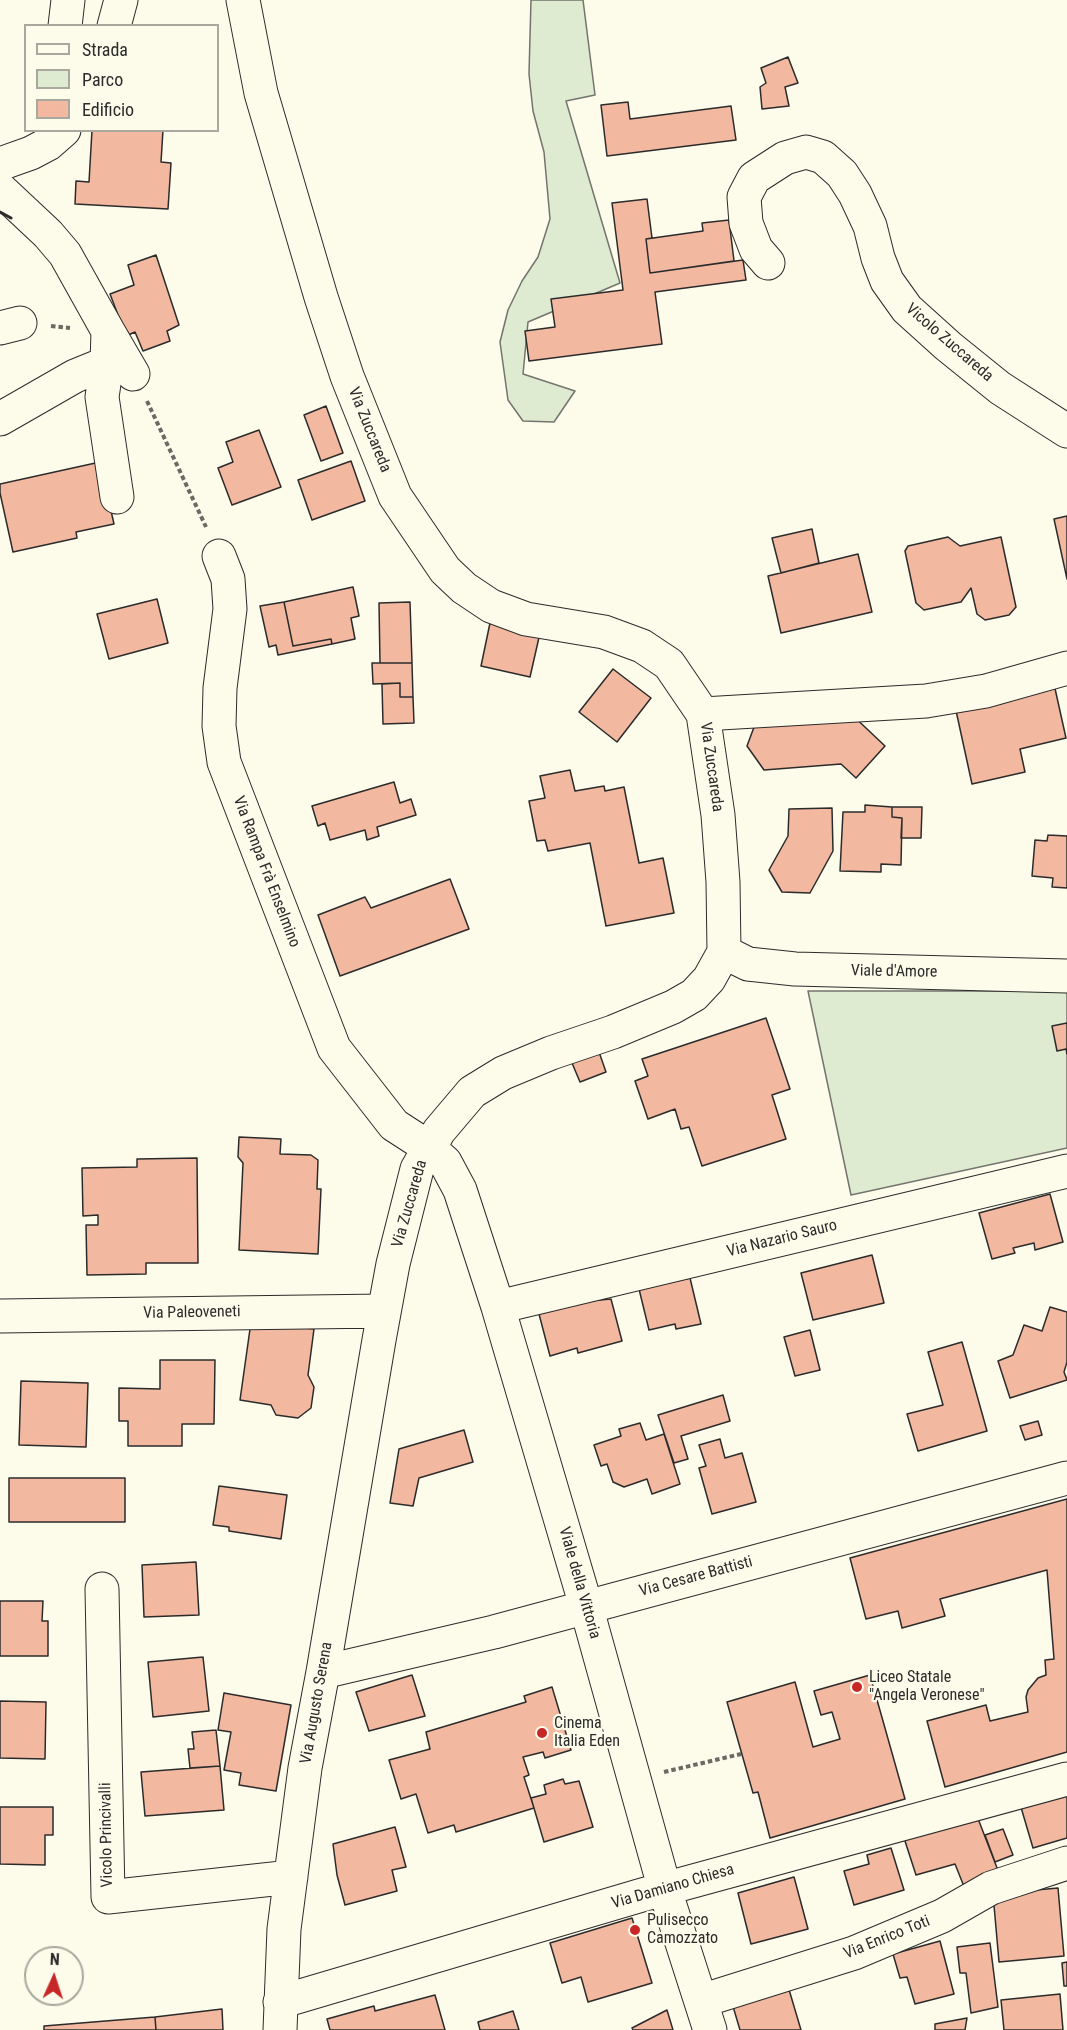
<!DOCTYPE html>
<meta charset="utf-8">
<style>
body{margin:0}
#map{position:relative;width:1067px;height:2030px;overflow:hidden;background:#fdfbea;font-family:"Roboto Condensed",sans-serif}
canvas{display:block}
.legend{position:absolute;left:24px;top:24px;width:195px;height:108px;box-sizing:border-box;background:#fdfbea;border:2px solid #a9a89e;margin:0;padding:8px 10px;list-style:none;font-size:18px;color:#2b2b2b}
.legend li{display:flex;align-items:center;gap:12px;height:30px}
.legend b{width:30px;border:2px solid #a9a89e}
.north{position:absolute;left:24px;top:1946px;width:60px;height:60px;box-sizing:border-box;background:#fdfbea;border:2px solid #a9a89e;border-radius:50%;rotate:3deg;font-size:16px;font-weight:700;line-height:24px;text-align:center;color:#2b2b2b}
.north::after{content:'';display:block;margin:auto;width:21px;height:27px;background:#c62828;clip-path:polygon(50% 0,100% 100%,50% 72%,0 100%)}
</style>
<div id="map">
<canvas width="1067" height="2030"></canvas>
<ul class="legend">
<li><b style="height:8px;background:#fdfbea"></b>Strada</li>
<li><b style="height:16px;background:#deebd1"></b>Parco</li>
<li><b style="height:16px;background:#f2b8a0"></b>Edificio</li>
</ul>
<div class="north">N</div>
</div>
<script>
const ctx = document.querySelector('canvas').getContext('2d');
ctx.lineJoin = 'round';
function paint(path, color) { ctx.fillStyle = color; ctx.fill(path, 'evenodd'); }
const shape = rows => new Path2D(rows.map(r => 'M' + r).join(''));
function stroke(path, color, width, dash) { ctx.strokeStyle = color; ctx.lineWidth = width; ctx.lineCap = dash ? 'butt' : 'round'; ctx.setLineDash(dash || []); ctx.stroke(path); }
function label(font, color, halo, rows, align = 'center') {
  ctx.font = font + ' "Roboto Condensed",sans-serif'; ctx.lineWidth = 4.5; ctx.setLineDash([]); ctx.textBaseline = 'middle'; ctx.strokeStyle = halo; ctx.fillStyle = color; for (const [text, x, y, turn = 0] of rows) {
    ctx.save(); ctx.translate(x, y); ctx.rotate((+turn || 0) * Math.PI / 180); ctx.textAlign = isNaN(turn) ? turn : align; if (halo) ctx.strokeText(text, 0, 0); ctx.fillText(text, 0, 0); ctx.restore();
  }
}
const green = shape([
 [531,0,583,0,595,95,566,101,620,283,528,322,523,374,575,391,554,422,523,421,508,400,500,342,508,310,522,281,538,257,550,219,544,152,533,111,529,74,531,0],
 [808,991,1067,991,1067,1148,851,1195,808,991]
]);
const building = shape([
 [788,57,798,83,785,87,789,106,762,109,760,87,766,83,761,68,788,57],
 [628,102,630,119,731,106,736,140,607,156,601,105,628,102],
 [92,130,163,130,161,162,171,163,168,209,75,204,76,181,89,182,92,130],
 [647,199,652,238,646,239,650,273,743,260,746,280,655,292,662,344,529,361,525,331,555,327,551,299,623,290,612,203,647,199],
 [729,220,734,261,650,273,646,239,703,231,702,223,729,220],
 [156,255,179,325,167,331,170,341,143,351,135,332,126,336,110,294,134,285,128,265,156,255],
 [326,406,343,453,321,461,304,415,326,406],
 [259,430,281,487,232,505,218,468,233,462,226,442,259,430],
 [351,461,365,501,312,520,298,480,351,461],
 [100,462,114,524,76,532,77,538,13,552,0,493,0,484,100,462],
 [1067,516,1067,579,1054,519,1067,516],
 [812,529,819,563,781,573,772,538,812,529],
 [948,537,960,546,1001,537,1016,607,1009,615,985,620,977,614,971,588,961,602,924,610,916,603,905,551,908,546,948,537],
 [858,554,872,612,781,633,768,576,858,554],
 [353,587,359,616,351,618,355,639,332,644,331,639,293,646,284,602,353,587],
 [157,599,168,643,109,659,97,614,157,599],
 [284,602,293,646,331,639,332,644,278,655,276,645,269,647,260,606,284,602],
 [410,602,412,663,380,663,379,603,410,602],
 [490,623,540,633,530,677,481,666,490,623],
 [372,663,412,663,413,697,400,697,400,683,373,684,372,663],
 [613,669,651,698,617,742,579,712,613,669],
 [400,683,400,697,413,697,414,723,383,724,382,684,400,683],
 [1054,684,1066,738,1020,749,1025,772,972,784,955,706,1054,684],
 [848,711,885,746,856,778,841,764,764,770,747,746,757,719,848,711],
 [570,770,575,791,604,786,605,791,624,787,639,863,663,858,674,913,606,926,590,843,548,851,545,840,537,841,529,801,545,798,540,776,570,770],
 [394,782,400,803,411,799,416,815,377,827,379,836,367,840,365,830,330,840,325,823,318,826,312,806,394,782],
 [865,805,892,807,892,817,902,818,901,865,881,864,881,872,840,871,843,812,865,812,865,805],
 [892,807,922,807,921,838,901,838,902,818,892,817,892,807],
 [832,808,833,851,810,893,782,892,769,870,788,836,789,809,832,808],
 [1048,835,1067,836,1067,888,1052,887,1053,878,1032,876,1035,840,1047,841,1048,835],
 [450,879,469,929,340,976,318,915,365,897,371,908,450,879],
 [766,1018,790,1089,772,1095,786,1139,702,1166,689,1127,681,1129,675,1109,648,1119,635,1081,648,1076,642,1059,766,1018],
 [1067,1023,1067,1054,1066,1049,1057,1051,1052,1026,1067,1023],
 [599,1052,606,1072,580,1082,572,1063,599,1052],
 [239,1137,281,1139,280,1154,311,1155,318,1160,317,1189,321,1189,318,1254,239,1250,243,1163,238,1157,239,1137],
 [197,1158,198,1263,146,1263,146,1274,87,1275,86,1225,98,1225,98,1215,83,1216,82,1168,137,1167,137,1159,197,1158],
 [1050,1194,1063,1242,1035,1250,1034,1243,1013,1248,1015,1253,992,1259,979,1213,1050,1194],
 [872,1255,884,1303,813,1320,801,1273,872,1255],
 [690,1278,701,1324,676,1329,675,1324,649,1330,639,1289,690,1278],
 [611,1299,622,1341,578,1353,577,1348,550,1356,539,1314,588,1301,611,1299],
 [1050,1307,1067,1312,1067,1362,1064,1372,1067,1380,1010,1398,998,1361,1013,1355,1024,1325,1042,1331,1050,1307],
 [251,1322,314,1329,308,1375,314,1387,311,1408,298,1418,276,1415,271,1405,240,1400,251,1322],
 [810,1330,820,1370,795,1376,784,1337,810,1330],
 [962,1342,987,1431,918,1451,907,1414,943,1405,928,1352,962,1342],
 [160,1360,215,1360,214,1424,182,1424,182,1446,128,1446,128,1421,119,1421,119,1388,160,1389,160,1360],
 [21,1381,88,1383,86,1447,19,1445,21,1381],
 [723,1395,730,1421,681,1436,688,1459,674,1463,658,1415,723,1395],
 [1038,1421,1042,1435,1025,1440,1020,1426,1038,1421],
 [640,1423,646,1440,664,1434,680,1484,652,1494,647,1479,624,1487,613,1482,607,1464,601,1466,594,1445,621,1436,619,1429,640,1423],
 [464,1430,473,1462,419,1478,413,1506,390,1503,399,1449,464,1430],
 [720,1439,725,1458,742,1453,756,1502,712,1514,699,1468,706,1466,699,1445,720,1439],
 [9,1478,125,1478,125,1522,9,1522,9,1478],
 [219,1486,287,1495,281,1539,229,1531,229,1527,213,1525,219,1486],
 [1067,1499,1067,1752,945,1787,927,1721,986,1705,990,1721,1028,1712,1026,1697,1028,1690,1038,1678,1046,1675,1045,1660,1054,1659,1047,1570,940,1599,945,1616,902,1628,898,1611,866,1619,850,1558,1067,1499],
 [196,1562,199,1615,144,1617,142,1565,196,1562],
 [0,1601,43,1601,42,1621,48,1621,48,1656,0,1656,0,1601],
 [203,1657,209,1711,153,1717,148,1662,203,1657],
 [412,1675,425,1716,369,1731,356,1692,412,1675],
 [870,1675,905,1799,770,1838,758,1792,753,1793,727,1702,795,1682,813,1747,840,1739,832,1712,821,1715,814,1691,870,1675],
 [552,1687,571,1750,545,1758,543,1752,523,1757,529,1775,524,1777,534,1808,456,1832,454,1825,428,1833,416,1794,401,1799,389,1760,430,1749,426,1732,526,1702,524,1696,552,1687],
 [224,1693,291,1705,276,1791,239,1785,241,1773,224,1770,231,1732,218,1730,224,1693],
 [0,1701,46,1702,45,1759,0,1758,0,1701],
 [216,1730,220,1766,190,1768,188,1749,194,1749,192,1732,216,1730],
 [220,1766,224,1810,145,1816,141,1772,220,1766],
 [563,1779,565,1784,579,1781,593,1827,544,1842,531,1798,546,1794,544,1785,563,1779],
 [1067,1791,1067,1838,1033,1848,1020,1804,1067,1791],
 [0,1807,53,1807,53,1835,45,1835,45,1865,0,1864,0,1807],
 [977,1816,999,1873,965,1889,955,1864,916,1875,904,1838,977,1816],
 [395,1827,406,1867,392,1870,397,1891,345,1905,337,1875,333,1844,395,1827],
 [1003,1829,1013,1855,995,1862,985,1835,1003,1829],
 [891,1848,904,1890,854,1905,844,1871,869,1864,867,1855,891,1848],
 [794,1877,808,1929,751,1944,738,1893,794,1877],
 [1058,1888,1064,1956,999,1962,993,1894,1058,1888],
 [632,1918,652,1983,588,2002,581,1977,562,1983,550,1943,632,1918],
 [940,1941,954,1994,915,2004,907,1977,900,1978,893,1954,940,1941],
 [990,1943,998,2007,971,2013,966,1973,960,1973,957,1947,990,1943],
 [1067,1962,1067,1986,1064,1986,1062,1963,1067,1962],
 [785,1976,801,2030,740,2030,729,1993,785,1976],
 [1060,1994,1063,2030,1004,2030,1001,2000,1060,1994],
 [435,1995,445,2030,330,2030,327,2019,374,2006,375,2011,435,1995],
 [222,2009,223,2030,156,2030,155,2017,222,2009],
 [667,2010,673,2030,633,2030,632,2028,667,2010],
 [513,2011,519,2030,480,2030,478,2022,513,2011],
 [155,2017,156,2030,44,2030,44,2026,155,2017],
 [967,2018,965,2030,935,2030,935,2024,967,2018]
]);
const path = shape([
 [51,326,70,328],
 [147,401,206,527],
 [664,1772,741,1754]
]);
const minor = shape([
 [243,0,261,93,321,297,347,376,395,496,445,570,464,588,491,606,526,619,604,632,642,646,669,664,703,714,718,815,723,882,724,952,709,979,694,995,673,1007,613,1032,551,1053,503,1073,472,1092,439,1131,417,1169,393,1264,379,1340,323,1672,305,1768,284,1929,280,2030],
 [65,26,68,0],
 [114,26,121,0],
 [0,164,31,153,48,144,64,130],
 [0,189,48,234,65,254,108,331,107,363,102,397,117,497],
 [768,263,756,249,746,223,744,197,754,178,785,158,806,152,823,157,842,174,855,194,870,226,878,258,887,281,907,309,948,346,1000,388,1067,431],
 [0,328,20,323],
 [108,331,133,374],
 [0,419,75,376,107,363],
 [219,556,228,579,230,609,220,688,219,726,224,762,334,1048,394,1125,428,1147,445,1162,460,1190,498,1307,586,1606,665,1890,710,2030],
 [703,714,926,701,986,691,1067,668],
 [724,952,748,964,795,969,1067,976],
 [498,1307,1067,1171],
 [0,1316,384,1311],
 [102,1589,108,1897,291,1877],
 [323,1672,494,1632,1067,1478],
 [701,2001,854,1953,942,1916,991,1888,1067,1863],
 [280,2002,642,1895,1067,1779]
]);
const wall = shape([
 [0,212,11,218]
]);
const markers = [
 [857,1687,6,"#c62828"],
 [542,1733,6,"#c62828"],
 [635,1930,6,"#c62828"]
];
const streetNames = [
 ["Vicolo Zuccareda",949,343,41],
 ["Via Zuccareda",369,430,68],
 ["Via Zuccareda",711,767,82],
 ["Via Rampa Frà Enselmino",266,872,69],
 ["Viale d'Amore",894,972,1],
 ["Via Zuccareda",410,1204,-74],
 ["Via Nazario Sauro",782,1239,-14],
 ["Via Paleoveneti",192,1313,-1],
 ["Via Cesare Battisti",696,1577,-15],
 ["Viale della Vittoria",579,1583,74],
 ["Via Augusto Serena",317,1703,-80],
 ["Vicolo Princivalli",107,1835,-91],
 ["Via Damiano Chiesa",673,1887,-16],
 ["Via Enrico Toti",887,1938,-22]
];
const poiNames = [
 ["Liceo Statale",869,1678],
 ["\"Angela Veronese\"",869,1696],
 ["Cinema",554,1724],
 ["Italia Eden",554,1742],
 ["Pulisecco",647,1921],
 ["Camozzato",647,1939]
];
paint(green, '#deebd1');
stroke(green, '#74746e', 1.5);
paint(building, '#f2b8a0');
stroke(building, '#2b2b2b', 1.5);
stroke(minor, '#2b2b2b', 35);
stroke(path, '#6a6964', 4, [4.5, 3]);
stroke(minor, '#fdfbea', 33);
stroke(wall, '#2b2b2b', 3);
for (const [x, y, r, color] of markers) { const dot = new Path2D(); dot.arc(x, y, r, 0, 2 * Math.PI); ctx.fillStyle = color; ctx.fill(dot); stroke(dot, '#fdfbea', 2); }
label('16px', '#2b2b2b', '#fdfbea', streetNames);
label('16px', '#2b2b2b', '#fdfbea', poiNames, 'left');
</script>
